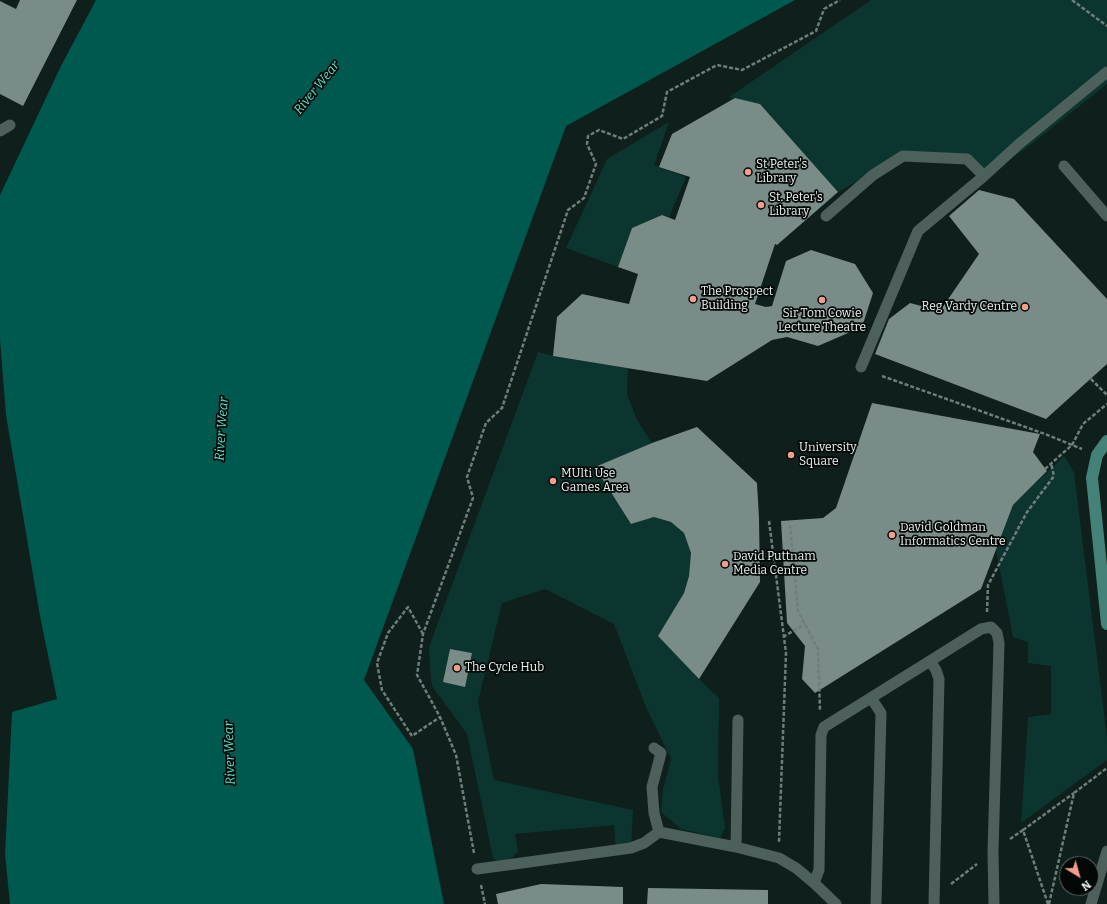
<!DOCTYPE html>
<style>
body{margin:0}
#map{position:relative;width:1107px;height:904px;overflow:hidden;background:#0e1f1c;font-family:Bitter,serif}
canvas{display:block}
.north{position:absolute;left:1059px;top:856px;width:40px;height:40px;box-sizing:border-box;background:#030706;border:1px solid #5f6564;border-radius:50%;rotate:143deg;font-size:11px;font-weight:700;line-height:16px;text-align:center;color:#e9f3f1}
.north::after{content:'';display:block;margin:auto;width:14px;height:18px;background:#f49d8d;clip-path:polygon(50% 0,100% 100%,50% 72%,0 100%)}
</style>
<div id="map">
<canvas width="1107" height="904"></canvas>
<div class="north">N</div>
</div>
<script>
const ctx = document.querySelector('canvas').getContext('2d');
ctx.lineJoin = 'round';
function paint(path, color) { ctx.fillStyle = color; ctx.fill(path, 'evenodd'); }
const shape = rows => new Path2D(rows.map(r => 'M' + r).join(''));
function stroke(path, color, width, dash) { ctx.strokeStyle = color; ctx.lineWidth = width; ctx.lineCap = dash ? 'butt' : 'round'; ctx.setLineDash(dash || []); ctx.stroke(path); }
function label(font, color, halo, rows, align = 'center') {
  ctx.font = font + ' Bitter,serif'; ctx.lineWidth = 3.5; ctx.setLineDash([]); ctx.textBaseline = 'middle'; ctx.strokeStyle = halo; ctx.fillStyle = color; for (const [text, x, y, turn = 0] of rows) {
    ctx.save(); ctx.translate(x, y); ctx.rotate((+turn || 0) * Math.PI / 180); ctx.textAlign = isNaN(turn) ? turn : align; if (halo) ctx.strokeText(text, 0, 0); ctx.fillText(text, 0, 0); ctx.restore();
  }
}
const green = shape([
 [871,0,1107,0,1107,84,1024,150,984,176,967,159,903,156,838,192,760,104,729,97],
 [669,122,654,165,686,177,669,218,662,215,632,228,618,267,566,248,607,159],
 [538,352,553,356,628,368,627,394,637,420,652,443,596,467,631,524,654,517,671,522,684,533,691,553,689,576,684,593,658,636,699,679,719,698,718,776,725,828,720,838,681,829,661,812,663,789,671,759,646,707,614,624,545,589,502,603,478,702,494,780,633,810,631,848,616,851,614,825,515,834,518,851,512,858,498,862,493,858,467,734,432,686,430,667,429,647],
 [1064,456,1074,472,1107,737,1107,760,1021,823,1028,717,1051,714,1051,666,1028,663,1028,642,1013,637,996,550,1013,505]
]);
const water = shape([
 [96,0,795,0,566,126,364,680,413,749,444,904,10,904,5,854,12,712,57,699,40,616,6,415,0,339,0,195,61,66]
]);
const building = shape([
 [20,0,77,0,23,106,0,94,0,1,16,9],
 [735,98,760,104,838,192,777,245,775,244,755,304,766,307,772,306,786,261,811,250,855,264,873,293,862,327,818,346,787,337,772,340,707,381,553,356,557,317,582,294,629,304,638,274,618,267,632,228,662,215,675,220,690,177,659,167,672,134],
 [979,190,1014,199,1107,299,1107,364,1046,419,875,354,889,319,910,303,940,311,979,254,949,216],
 [872,403,1040,434,1033,452,1047,471,1013,505,981,589,815,693,802,679,805,646,787,623,781,521,823,518,836,508],
 [697,427,757,483,759,518,760,582,699,679,658,636,684,593,689,576,691,553,684,533,671,522,654,517,631,524,595,467,652,443],
 [450,649,472,653,465,687,443,682],
 [541,884,623,887,623,904,498,904,496,894],
 [648,888,768,890,768,904,647,904]
]);
const path = shape([
 [1072,0,1107,26],
 [882,376,1045,434,1082,449],
 [1091,379,1107,395],
 [1045,469,1072,445,1083,424,1107,404],
 [769,521,786,653,779,842],
 [790,525,798,611,818,649,820,710],
 [987,612,988,585,1027,512,1054,476,1051,463],
 [423,634,408,607,388,633,377,663,382,690,412,736,440,717],
 [783,637,805,624],
 [1023,830,1074,793],
 [1010,839,1023,830,1048,904],
 [474,853,456,755,440,717,417,675,423,634,473,498,467,477,486,423,502,408,568,210,584,198,596,164,587,144,588,136,599,130,623,139,662,116,667,92,717,65,742,70,816,31,824,9,840,0],
 [951,884,977,864],
 [481,885,485,904],
 [1049,904,1074,793,1107,768]
]);
const lane = shape([
 [0,131,10,125],
 [1064,166,1107,216],
 [826,216,873,175,903,156,967,159,984,176],
 [861,367,918,231,984,176,1019,144,1107,72],
 [871,698,881,713,876,904],
 [654,748,661,753,652,787,654,813,659,832,736,847,779,858,796,868,814,883,836,904],
 [736,847,738,720],
 [477,869,507,865,631,848,644,843,659,832],
 [814,883,819,870,821,735,824,727,930,661],
 [934,904,939,679,936,670,930,661,981,629,991,627,997,633,999,643,993,852,994,904],
 [1091,904,1107,851]
]);
const secondary = shape([
 [1107,441,1097,455,1092,478,1107,624]
]);
const markers = [
 [748,172,4,"#f49d8d"],
 [761,205,4,"#f49d8d"],
 [693,299,4,"#f49d8d"],
 [822,300,4,"#f49d8d"],
 [1025,307,4,"#f49d8d"],
 [791,455,4,"#f49d8d"],
 [553,481,4,"#f49d8d"],
 [892,535,4,"#f49d8d"],
 [725,564,4,"#f49d8d"],
 [457,668,4,"#f49d8d"]
];
const poiNames = [
 ["St Peter's",756,165],
 ["Library",756,179],
 ["St. Peter's",769,198],
 ["Library",769,212],
 ["The Prospect",701,292],
 ["Building",701,306],
 ["Reg Vardy Centre",1017,307,"right"],
 ["Sir Tom Cowie",822,314,"center"],
 ["Lecture Theatre",822,328,"center"],
 ["University",799,448],
 ["Square",799,462],
 ["MUlti Use",561,474],
 ["Games Area",561,488],
 ["David Goldman",900,528],
 ["Informatics Centre",900,542],
 ["David Puttnam",733,557],
 ["Media Centre",733,571],
 ["The Cycle Hub",465,668]
];
const waterNames = [
 ["River Wear",317,88,-51],
 ["River Wear",222,429,-86],
 ["River Wear",230,753,-92]
];
paint(green, '#0c352f');
paint(water, '#00594e');
paint(building, '#798c88');
stroke(path, '#707e7b', 2.5, [4, 2]);
stroke(lane, '#4e605c', 11);
stroke(secondary, '#448177', 12);
for (const [x, y, r, color] of markers) { const dot = new Path2D(); dot.arc(x, y, r, 0, 2 * Math.PI); ctx.fillStyle = color; ctx.fill(dot); stroke(dot, '#030706', 1.5); }
label('12px', '#e9f3f1', '#030706', poiNames, 'left');
label('italic 13px', '#56e2cd', '#030706', waterNames);
</script>
